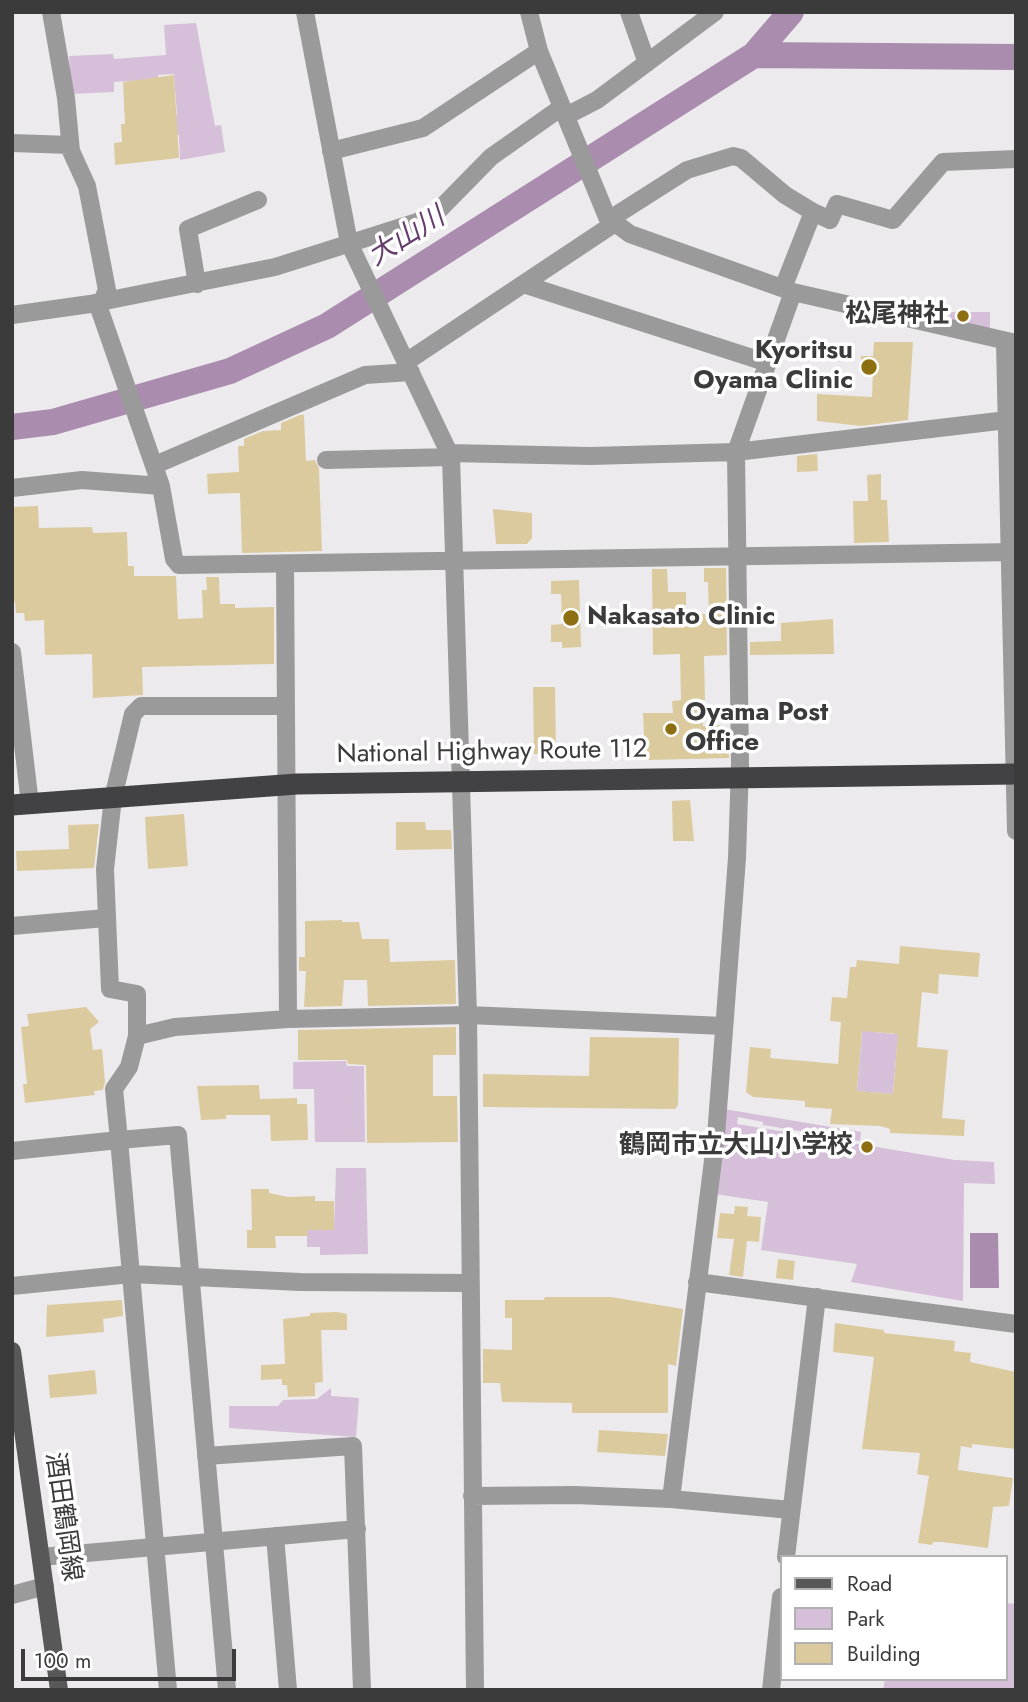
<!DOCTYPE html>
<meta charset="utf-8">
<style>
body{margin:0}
#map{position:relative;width:1028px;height:1702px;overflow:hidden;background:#eceaec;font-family:Jost,sans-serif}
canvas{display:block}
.frame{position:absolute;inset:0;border:14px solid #3c3b3c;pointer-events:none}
.legend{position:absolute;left:780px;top:1555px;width:228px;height:126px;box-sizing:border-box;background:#fff;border:2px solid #b1b1b1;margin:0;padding:9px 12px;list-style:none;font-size:21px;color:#3c3b3c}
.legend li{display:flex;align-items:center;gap:14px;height:35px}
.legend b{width:35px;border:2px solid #b1b1b1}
.scale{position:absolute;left:21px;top:1649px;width:215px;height:32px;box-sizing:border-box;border:4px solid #3c3b3c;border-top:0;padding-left:9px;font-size:21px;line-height:24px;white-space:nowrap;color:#3c3b3c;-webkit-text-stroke:5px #fff;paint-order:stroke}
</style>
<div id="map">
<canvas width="1028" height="1702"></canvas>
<div class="frame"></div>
<ul class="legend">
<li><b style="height:9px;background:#595859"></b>Road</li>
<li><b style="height:19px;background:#d5bfd9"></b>Park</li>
<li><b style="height:19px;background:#dcca9f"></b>Building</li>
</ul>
<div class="scale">100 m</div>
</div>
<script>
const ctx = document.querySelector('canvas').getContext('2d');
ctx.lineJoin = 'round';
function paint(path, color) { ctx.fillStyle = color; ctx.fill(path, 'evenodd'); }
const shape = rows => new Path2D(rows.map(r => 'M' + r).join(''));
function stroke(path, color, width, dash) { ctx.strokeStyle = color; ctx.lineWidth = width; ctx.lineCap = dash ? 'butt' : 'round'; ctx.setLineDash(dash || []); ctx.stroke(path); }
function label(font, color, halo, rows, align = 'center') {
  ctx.font = font + ' Jost,"Noto Sans JP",sans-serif'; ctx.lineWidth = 7; ctx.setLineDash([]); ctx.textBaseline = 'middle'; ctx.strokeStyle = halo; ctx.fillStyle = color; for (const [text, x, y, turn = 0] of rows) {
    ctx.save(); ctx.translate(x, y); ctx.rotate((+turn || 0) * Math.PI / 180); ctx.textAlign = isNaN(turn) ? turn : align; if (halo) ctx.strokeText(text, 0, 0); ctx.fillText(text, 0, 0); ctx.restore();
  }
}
const green = shape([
 [196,23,215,126,221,125,225,152,180,160,179,135,171,135,170,116,177,115,174,74,158,75,158,79,114,82,114,92,71,94,69,56,113,54,114,59,166,55,164,25],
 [950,312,990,312,990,335,948,325],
 [863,1022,873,1032,894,1034,908,1026,897,1046,893,1094,857,1091],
 [346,1061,347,1066,364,1066,365,1142,315,1142,314,1089,293,1089,293,1062],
 [724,1109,861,1132,860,1141,763,1125,763,1122,738,1117,737,1124,955,1160,994,1162,995,1184,964,1183,963,1301,851,1282,857,1264,761,1250,768,1202,715,1194],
 [336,1168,366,1168,368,1254,320,1255,320,1247,307,1247,307,1230,334,1230],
 [331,1388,331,1396,359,1398,356,1437,229,1428,229,1406,278,1406,283,1400,317,1399],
 [1005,1603,1016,1604,1016,1690,883,1690,885,1679,1005,1679]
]);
const water = shape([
 [970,1233,998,1233,999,1288,970,1288]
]);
const river = shape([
 [754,55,1016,57],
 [12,427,53,422,230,371,327,326,754,55,791,12]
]);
const building = shape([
 [174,75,179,158,115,165,114,143,122,142,121,124,125,124,123,82],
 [874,342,913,342,908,420,861,426,817,421,817,394,872,397,873,370,861,370,861,356,873,356],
 [300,415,304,415,306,461,315,460,319,468,322,551,242,553,240,493,208,494,207,474,239,472,238,446,244,446,244,439,263,431,281,430,281,423],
 [817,454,818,471,797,472,797,456],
 [881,474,881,500,887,500,889,542,854,543,853,501,868,501,867,475],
 [38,506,39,528,92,527,93,533,127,532,128,566,134,566,134,576,176,576,178,619,203,618,202,590,207,590,206,577,219,577,220,604,235,604,235,608,274,607,274,664,142,667,143,695,93,698,92,654,45,655,44,620,25,621,24,613,16,613,15,602,12,602,12,507],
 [493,509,532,513,532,538,527,544,496,544],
 [704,568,726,568,727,655,704,656,705,700,702,700,703,726,720,725,720,731,728,731,729,758,648,760,645,759,643,713,673,713,672,701,681,700,680,654,653,655,652,569,667,569,668,592,686,592,686,614,709,614,708,582,704,582],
 [579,580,581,647,562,648,562,642,551,642,551,625,562,624,561,594,551,594,551,581],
 [833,619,834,654,750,655,750,642,781,641,781,623],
 [533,687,555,687,556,754,534,754],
 [690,800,694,841,673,841,672,801],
 [184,814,188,866,148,869,145,817],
 [396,822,425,822,426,830,451,830,452,849,396,850],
 [99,824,94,868,17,871,16,851,69,849,68,825],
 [342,920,342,922,359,922,362,939,389,939,390,962,455,960,456,1004,368,1006,367,980,344,980,342,1006,304,1007,306,971,299,971,299,957,305,957,305,921],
 [900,946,980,953,978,977,939,974,938,994,922,992,917,1047,948,1050,942,1118,965,1120,964,1136,890,1133,890,1129,880,1126,830,1124,832,1109,805,1107,805,1101,753,1097,746,1092,750,1047,771,1049,770,1058,838,1064,841,1022,830,1021,832,997,847,998,850,967,856,967,857,960,899,964],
 [862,1031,898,1034,893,1094,857,1091],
 [86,1007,99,1022,90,1029,93,1050,102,1049,105,1082,103,1090,94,1091,95,1095,25,1103,23,1084,27,1084,21,1027,29,1026,27,1014],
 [456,1027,456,1055,433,1055,433,1096,457,1096,458,1142,367,1143,366,1065,348,1064,347,1060,298,1060,298,1030],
 [590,1037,679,1038,678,1105,675,1109,483,1107,483,1074,589,1076],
 [259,1085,260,1099,297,1098,297,1104,307,1104,308,1140,271,1141,270,1115,226,1115,226,1119,201,1120,197,1086],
 [251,1189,269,1189,269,1193,288,1197,315,1196,315,1201,334,1201,334,1230,307,1230,308,1236,275,1236,276,1248,247,1248,247,1230,252,1230],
 [735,1206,748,1207,747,1216,761,1217,759,1242,747,1241,743,1277,729,1275,734,1239,717,1238,720,1213,734,1214],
 [778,1259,795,1261,793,1280,776,1278],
 [545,1297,611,1297,683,1309,676,1366,668,1364,668,1413,572,1413,572,1403,502,1402,500,1383,483,1383,483,1349,512,1350,512,1318,505,1318,505,1300,544,1300],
 [122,1300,123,1316,103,1319,104,1332,46,1337,47,1305],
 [337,1312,347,1314,347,1330,321,1330,323,1382,315,1383,315,1396,288,1397,287,1385,282,1385,282,1379,261,1380,261,1365,285,1364,283,1319,310,1316,310,1313],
 [835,1323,884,1330,884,1333,955,1341,954,1351,971,1353,970,1362,1016,1372,1016,1449,972,1444,972,1448,961,1446,958,1470,1013,1478,1009,1506,993,1507,988,1548,942,1542,933,1542,932,1545,918,1543,929,1476,917,1474,920,1453,862,1449,874,1357,833,1352],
 [95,1370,97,1394,50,1398,48,1375],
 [599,1430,668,1434,665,1456,597,1452]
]);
const minor = shape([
 [51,12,66,98,71,151,87,186,107,290,99,308,161,486,174,559,179,565,1016,552],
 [305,12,349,243,451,457,468,1015,475,1690],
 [529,12,539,51,607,217,630,234,793,292,1016,343],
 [629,12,647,63],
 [566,116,597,100,715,12],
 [12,143,70,145],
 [331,151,423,128,539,51],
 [610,219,687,170,733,156,741,158,785,195,813,212],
 [197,284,188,229,258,200],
 [523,284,768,363],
 [783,288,813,212,830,220,837,204,893,220,943,162,1016,159],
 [12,315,90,304,275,267,417,222,437,212,491,157,562,107],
 [1005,343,1016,831],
 [406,362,615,223],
 [449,453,590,456,736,452,1007,420],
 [326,460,451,457],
 [155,465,365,375,411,372],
 [12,488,82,480,161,486],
 [285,565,288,1019],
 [12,652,30,804],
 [12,926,106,918],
 [137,1036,175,1027,288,1019,468,1015,724,1026],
 [12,1151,119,1140,114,1089,129,1067,137,1036,137,994,110,989,105,869,113,798,133,714,141,706,285,706],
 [697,1282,1016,1324],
 [12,1286,131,1274,300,1282,469,1283],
 [206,1456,353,1446,362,1690],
 [472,1496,575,1495,671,1499,791,1510],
 [671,1499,716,1136,737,858,740,765,736,452,793,292],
 [275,1536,288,1690],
 [41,1557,357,1529],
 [786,1557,817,1297],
 [12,1595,45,1586],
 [168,1690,119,1140,178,1135,227,1690],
 [771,1690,781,1597]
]);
const major = shape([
 [12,1351,59,1690]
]);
const highway = shape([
 [12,805,297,784,1016,774]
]);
const markers = [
 [963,316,7,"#8d6f12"],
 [869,367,9,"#8d6f12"],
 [571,618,9,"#8d6f12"],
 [671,729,7,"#8d6f12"],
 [867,1147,7,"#8d6f12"]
];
const poiNames = [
 ["松尾神社",949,316],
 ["Kyoritsu",853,352],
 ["Oyama Clinic",853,382],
 ["Nakasato Clinic",587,618,"left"],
 ["Oyama Post",685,714,"left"],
 ["Office",685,744,"left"],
 ["鶴岡市立大山小学校",853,1147]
];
const streetNames = [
 ["National Highway Route 112",492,753,-1],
 ["酒田鶴岡線",62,1517,82]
];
const waterNames = [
 ["大山川",407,238,-32]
];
paint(green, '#d5bfd9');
paint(water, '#a98cae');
stroke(river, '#a98cae', 26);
paint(building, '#dcca9f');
stroke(minor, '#9a9a9b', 18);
stroke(major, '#595859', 18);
stroke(highway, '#424143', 21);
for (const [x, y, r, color] of markers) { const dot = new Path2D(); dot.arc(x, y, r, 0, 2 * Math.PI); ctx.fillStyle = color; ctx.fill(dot); stroke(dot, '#fff', 2.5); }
label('bold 26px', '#3c3b3c', '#fff', poiNames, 'right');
label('26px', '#3c3b3c', '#fff', streetNames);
label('italic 28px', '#663e6d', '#fff', waterNames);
</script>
